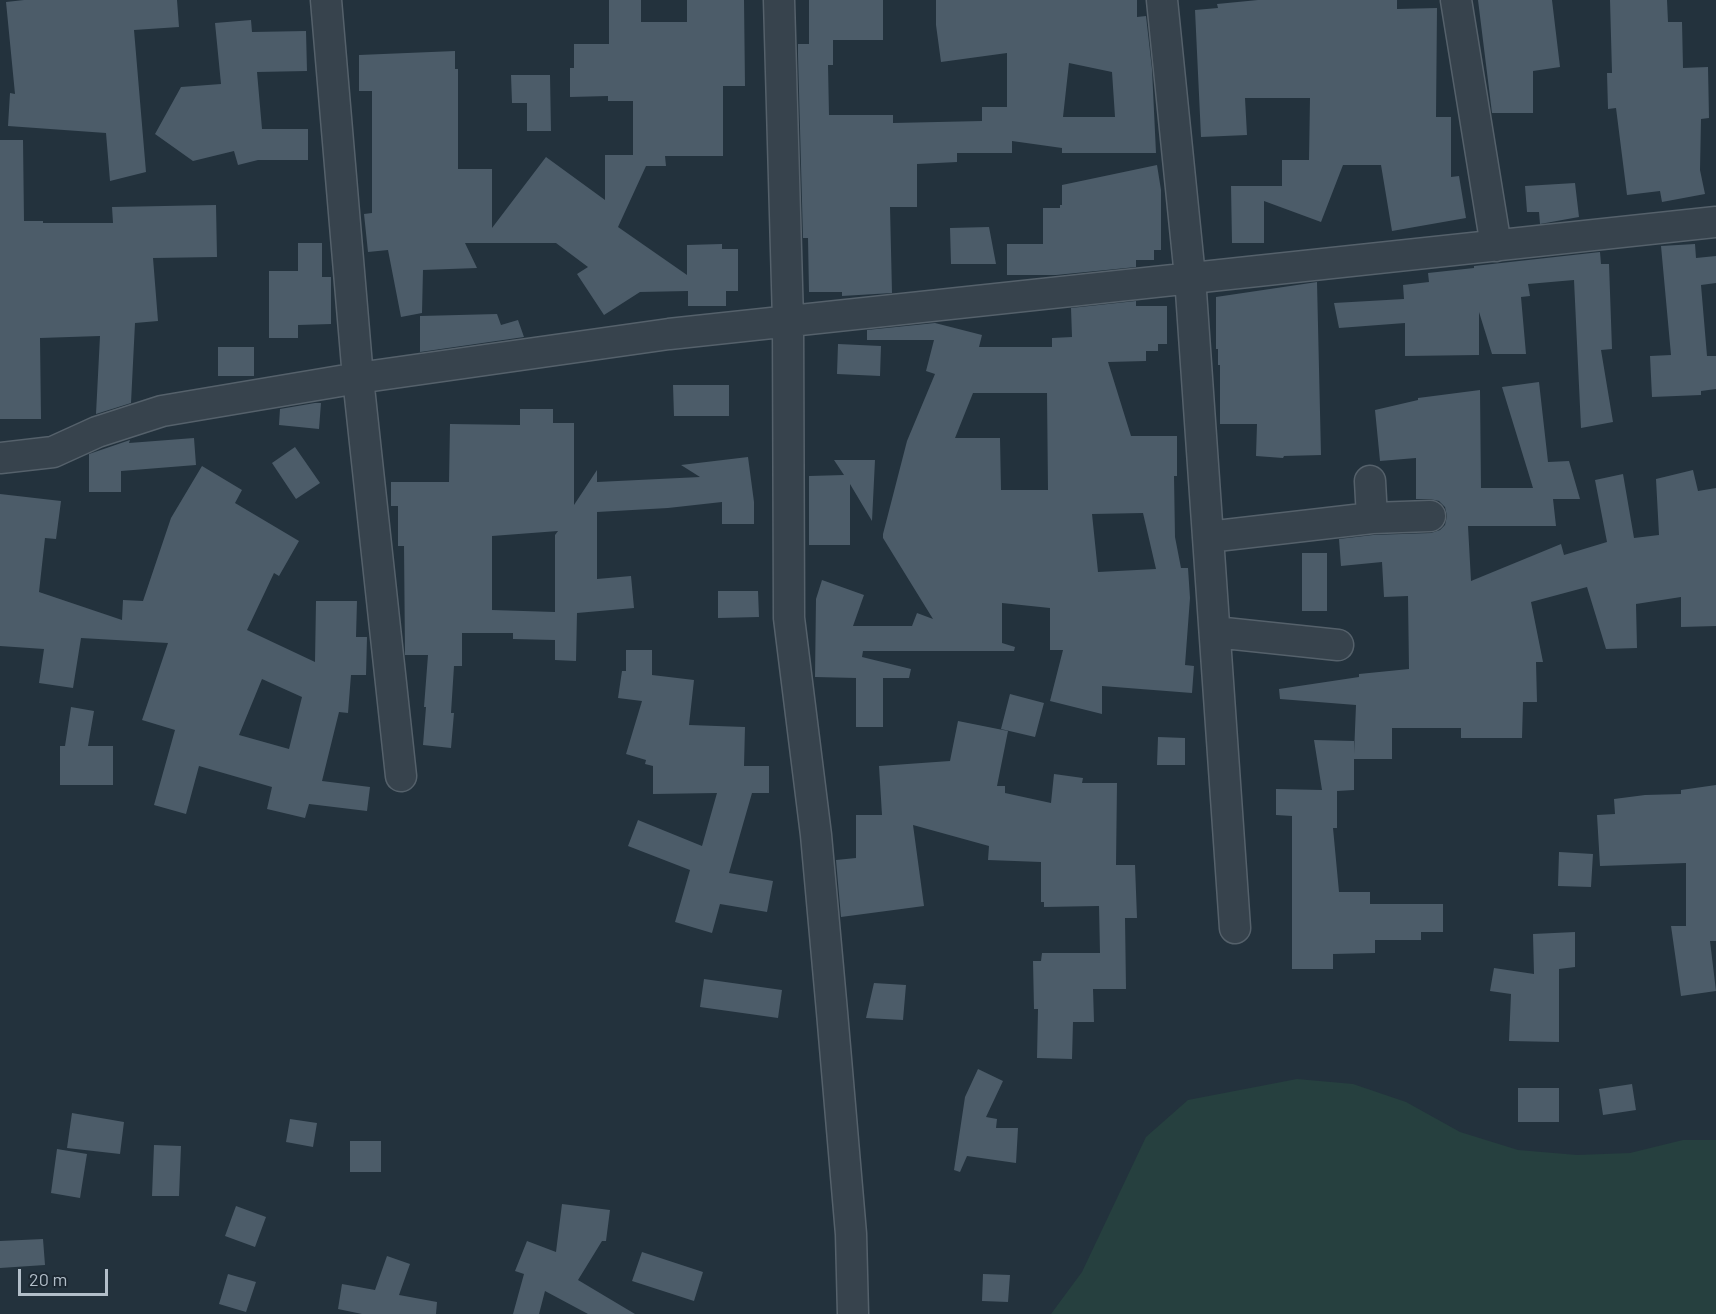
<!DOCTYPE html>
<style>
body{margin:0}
#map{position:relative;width:1716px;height:1314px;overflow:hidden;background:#23323d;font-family:Barlow,sans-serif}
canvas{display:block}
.scale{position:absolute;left:18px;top:1269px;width:90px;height:27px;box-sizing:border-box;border:3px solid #b2bec9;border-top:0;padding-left:8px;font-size:18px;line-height:21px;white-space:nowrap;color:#b2bec9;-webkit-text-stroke:4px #1c2832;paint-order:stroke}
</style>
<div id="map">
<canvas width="1716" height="1314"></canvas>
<div class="scale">20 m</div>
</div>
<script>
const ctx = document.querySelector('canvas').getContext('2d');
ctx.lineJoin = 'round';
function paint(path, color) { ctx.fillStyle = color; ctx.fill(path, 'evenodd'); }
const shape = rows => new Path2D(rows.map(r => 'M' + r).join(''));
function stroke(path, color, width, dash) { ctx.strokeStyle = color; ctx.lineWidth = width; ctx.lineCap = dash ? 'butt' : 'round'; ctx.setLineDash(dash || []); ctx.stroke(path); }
const green = shape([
 [1297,1079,1353,1084,1406,1102,1460,1132,1518,1150,1577,1155,1630,1153,1683,1140,1716,1140,1716,1314,1051,1314,1082,1272,1146,1137,1188,1100]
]);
const building = shape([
 [24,0,177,0,179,27,134,30,146,172,110,181,106,133,8,126,10,93,15,94,6,2],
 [609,0,641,0,641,22,687,22,687,0,744,0,745,86,723,86,723,156,665,156,666,166,646,166,618,227,687,275,687,245,722,244,722,249,738,249,738,291,726,291,726,306,688,306,688,291,640,292,604,315,577,274,588,267,556,243,465,243,477,268,423,270,422,313,401,317,388,250,368,252,364,214,372,213,372,91,359,91,359,55,455,51,455,69,458,69,458,169,492,169,492,228,546,157,605,200,605,155,633,155,633,101,608,101,608,96,570,97,570,68,574,68,574,44,609,44],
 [809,0,883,0,883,40,833,40,833,65,828,65,829,115,893,115,893,123,982,121,982,107,1007,107,1007,53,941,62,936,25,936,0,1137,0,1137,17,1146,16,1152,69,1156,153,1062,153,1062,148,1012,141,1012,153,957,153,957,162,917,164,917,207,890,207,892,293,842,296,842,292,809,292,808,238,803,238,798,55,798,44,809,44],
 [1069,63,1112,72,1115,117,1063,117],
 [1258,0,1397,0,1397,9,1437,8,1436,117,1451,117,1451,177,1459,176,1466,218,1392,231,1381,165,1343,165,1321,222,1264,201,1264,243,1232,243,1231,186,1282,186,1282,160,1309,160,1310,98,1245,98,1247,135,1201,137,1195,10,1218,8,1217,4],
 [1478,0,1552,0,1560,67,1533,71,1533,113,1492,113],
 [1610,0,1667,0,1668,22,1682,22,1683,68,1708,67,1709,118,1701,119,1700,170,1705,194,1662,202,1660,191,1627,195,1616,108,1608,109,1607,73,1612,73],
 [251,20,252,32,306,31,307,71,257,72,262,129,308,129,308,160,258,160,238,165,234,151,193,161,155,134,181,87,221,84,215,23],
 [511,75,550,75,551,131,527,131,527,103,512,103],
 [0,140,23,140,24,221,43,221,43,223,113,223,112,207,216,205,217,257,153,258,158,321,135,323,131,403,96,414,100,336,40,338,41,419,0,419],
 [1157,165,1161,190,1161,250,1154,250,1154,260,1136,260,1136,267,1056,275,1007,275,1007,244,1043,244,1043,208,1060,208,1060,205,1062,205,1062,185],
 [1575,183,1579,217,1540,224,1539,212,1527,212,1525,186],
 [989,227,996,264,951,264,950,228],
 [298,243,322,243,322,277,331,277,331,324,298,325,298,338,269,338,269,271,298,271],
 [1695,244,1696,258,1716,256,1716,283,1701,285,1707,356,1716,356,1716,389,1701,391,1701,395,1652,397,1650,356,1671,355,1661,246],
 [1600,252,1601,264,1609,264,1612,349,1601,350,1613,422,1581,428,1574,280,1528,284,1530,296,1521,297,1526,354,1492,354,1479,312,1479,355,1405,356,1405,323,1339,328,1334,303,1404,299,1403,285,1429,282,1428,273,1474,268,1474,266],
 [1317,282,1321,455,1284,456,1283,458,1256,456,1257,424,1220,424,1220,365,1218,365,1218,349,1216,349,1216,297],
 [1136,301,1136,306,1167,306,1167,344,1158,344,1158,351,1146,351,1146,361,1108,362,1131,436,1177,436,1177,476,1174,476,1175,537,1181,568,1188,568,1190,598,1185,665,1194,666,1192,693,1102,686,1102,714,1050,701,1063,650,1050,650,1050,608,1002,603,1002,643,1015,647,1014,651,863,651,862,657,911,669,909,678,883,678,883,727,856,727,856,678,815,677,816,599,822,580,864,595,853,626,912,626,917,613,933,619,883,538,883,534,907,441,935,374,926,371,934,340,867,340,867,330,935,323,982,335,979,347,1052,347,1052,338,1072,337,1071,308],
 [973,393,1047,393,1048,490,1001,490,1000,438,955,438],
 [1143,513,1156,569,1098,572,1092,514],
 [497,314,501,325,518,320,524,337,420,352,420,316],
 [838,344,881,346,880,376,837,374],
 [218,347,254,347,254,376,218,376],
 [1539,382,1548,462,1569,461,1580,499,1553,499,1556,526,1468,526,1471,581,1561,544,1564,555,1607,542,1595,480,1623,474,1634,538,1659,535,1656,479,1693,470,1698,491,1716,488,1716,626,1681,627,1681,597,1636,604,1637,648,1606,649,1587,587,1531,602,1543,662,1536,662,1537,702,1523,702,1522,738,1461,738,1461,728,1392,728,1392,759,1354,759,1354,790,1337,791,1337,828,1333,828,1339,892,1370,892,1370,904,1443,904,1443,932,1421,932,1421,940,1375,940,1375,953,1333,954,1333,969,1292,969,1292,816,1276,815,1276,789,1322,790,1314,740,1354,741,1354,754,1356,705,1280,699,1279,689,1359,677,1359,674,1409,669,1408,596,1384,597,1382,562,1341,566,1339,539,1373,535,1431,533,1440,530,1445,525,1447,516,1445,507,1439,501,1430,499,1416,499,1416,458,1380,461,1375,410,1418,400,1418,398,1480,390,1481,488,1533,488,1502,387],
 [673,385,729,385,729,416,674,416],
 [315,403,321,403,319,429,279,425,280,409],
 [520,409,553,409,553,423,574,423,574,505,597,470,597,482,700,477,681,465,748,457,754,502,754,524,722,524,722,502,668,508,597,512,597,579,631,576,634,608,577,613,576,661,555,660,555,640,513,639,513,633,462,633,462,666,454,666,451,713,454,713,451,748,423,745,426,707,424,707,428,655,405,655,404,546,398,546,398,506,391,506,391,482,449,482,450,424,520,425],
 [558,531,555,535,555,612,492,610,492,536],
 [194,438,196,465,121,471,121,492,89,492,89,454,130,440,129,443],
 [295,447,320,483,296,499,272,463],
 [834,460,875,460,872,521,850,484,850,545,809,545,809,476,844,475],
 [202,466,242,490,235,503,299,541,279,576,274,573,247,630,315,662,316,601,357,601,356,637,367,637,366,675,351,675,348,713,339,712,322,781,370,787,367,811,309,804,305,818,267,809,272,787,199,766,186,814,154,805,175,730,142,720,168,643,81,638,73,688,39,683,44,649,0,646,0,494,61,501,56,539,45,538,39,592,122,620,123,600,143,601,171,518],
 [262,679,302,697,289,749,239,735],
 [1302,553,1327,553,1327,611,1302,611],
 [718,591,758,591,759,617,718,618],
 [626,650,652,650,652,675,694,680,689,725,745,727,744,766,769,766,769,793,752,793,729,873,773,881,767,912,720,904,712,933,675,922,690,870,628,846,638,820,702,846,717,793,653,794,653,766,645,764,646,760,626,754,642,701,618,698,622,671,626,671],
 [1010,694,1044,703,1035,737,1001,729],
 [71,707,94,711,88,746,113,746,113,785,60,785,60,746,65,746],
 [958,721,1008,731,997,786,1005,786,1005,793,1051,803,1054,774,1083,778,1082,783,1117,783,1116,865,1135,865,1137,918,1125,918,1126,989,1093,989,1094,1022,1073,1022,1072,1059,1037,1058,1038,1009,1034,1009,1033,961,1041,961,1042,953,1100,953,1099,906,1044,907,1044,902,1041,902,1041,862,988,860,989,846,913,825,924,906,841,917,836,860,856,858,856,815,882,815,879,766,950,761],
 [1158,737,1185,738,1185,765,1157,765],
 [1716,785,1716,941,1710,941,1716,991,1681,996,1671,926,1686,926,1686,863,1600,866,1597,815,1615,814,1614,799,1645,795,1681,794,1681,790],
 [1559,852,1593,854,1591,887,1558,886],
 [1575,932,1575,967,1559,969,1559,1042,1509,1041,1511,994,1490,991,1494,968,1534,974,1533,934],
 [704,979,782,990,778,1018,700,1007],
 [874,983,906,985,903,1020,866,1018],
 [978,1069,1003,1081,986,1117,997,1119,996,1128,1018,1128,1016,1163,967,1156,960,1172,954,1170,965,1097],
 [1632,1084,1636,1110,1603,1115,1599,1089],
 [1518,1088,1559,1088,1559,1122,1518,1122],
 [72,1113,124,1122,120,1154,67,1148],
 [290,1119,317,1123,313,1147,286,1142],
 [350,1141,381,1141,381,1172,350,1172],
 [154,1145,181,1146,179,1196,152,1196],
 [57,1149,87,1154,80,1198,51,1193],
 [562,1204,610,1210,606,1241,602,1241,578,1280,635,1314,588,1314,545,1291,539,1314,513,1314,524,1274,515,1271,527,1241,556,1252],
 [236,1206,266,1217,255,1247,225,1236],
 [43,1239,45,1265,0,1268,0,1241],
 [642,1252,703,1272,694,1301,632,1281],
 [387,1256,410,1264,399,1295,437,1302,436,1314,362,1314,338,1309,342,1284,375,1290],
 [228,1274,256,1282,246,1312,219,1304],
 [983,1274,1010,1275,1008,1302,982,1301]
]);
const minor = shape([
 [326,0,358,378,401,776],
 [779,0,788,321,789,618,816,835,832,1012,851,1234,853,1314],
 [1162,0,1190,277,1235,928],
 [1456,0,1496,246],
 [0,458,53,452,97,432,162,411,358,378,669,334,1716,222],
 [1370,481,1372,518],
 [1208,537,1372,518,1430,516],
 [1215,632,1338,645]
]);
paint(green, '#26403f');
paint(building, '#4c5c69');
stroke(minor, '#55616b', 33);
stroke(minor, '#37434d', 30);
</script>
